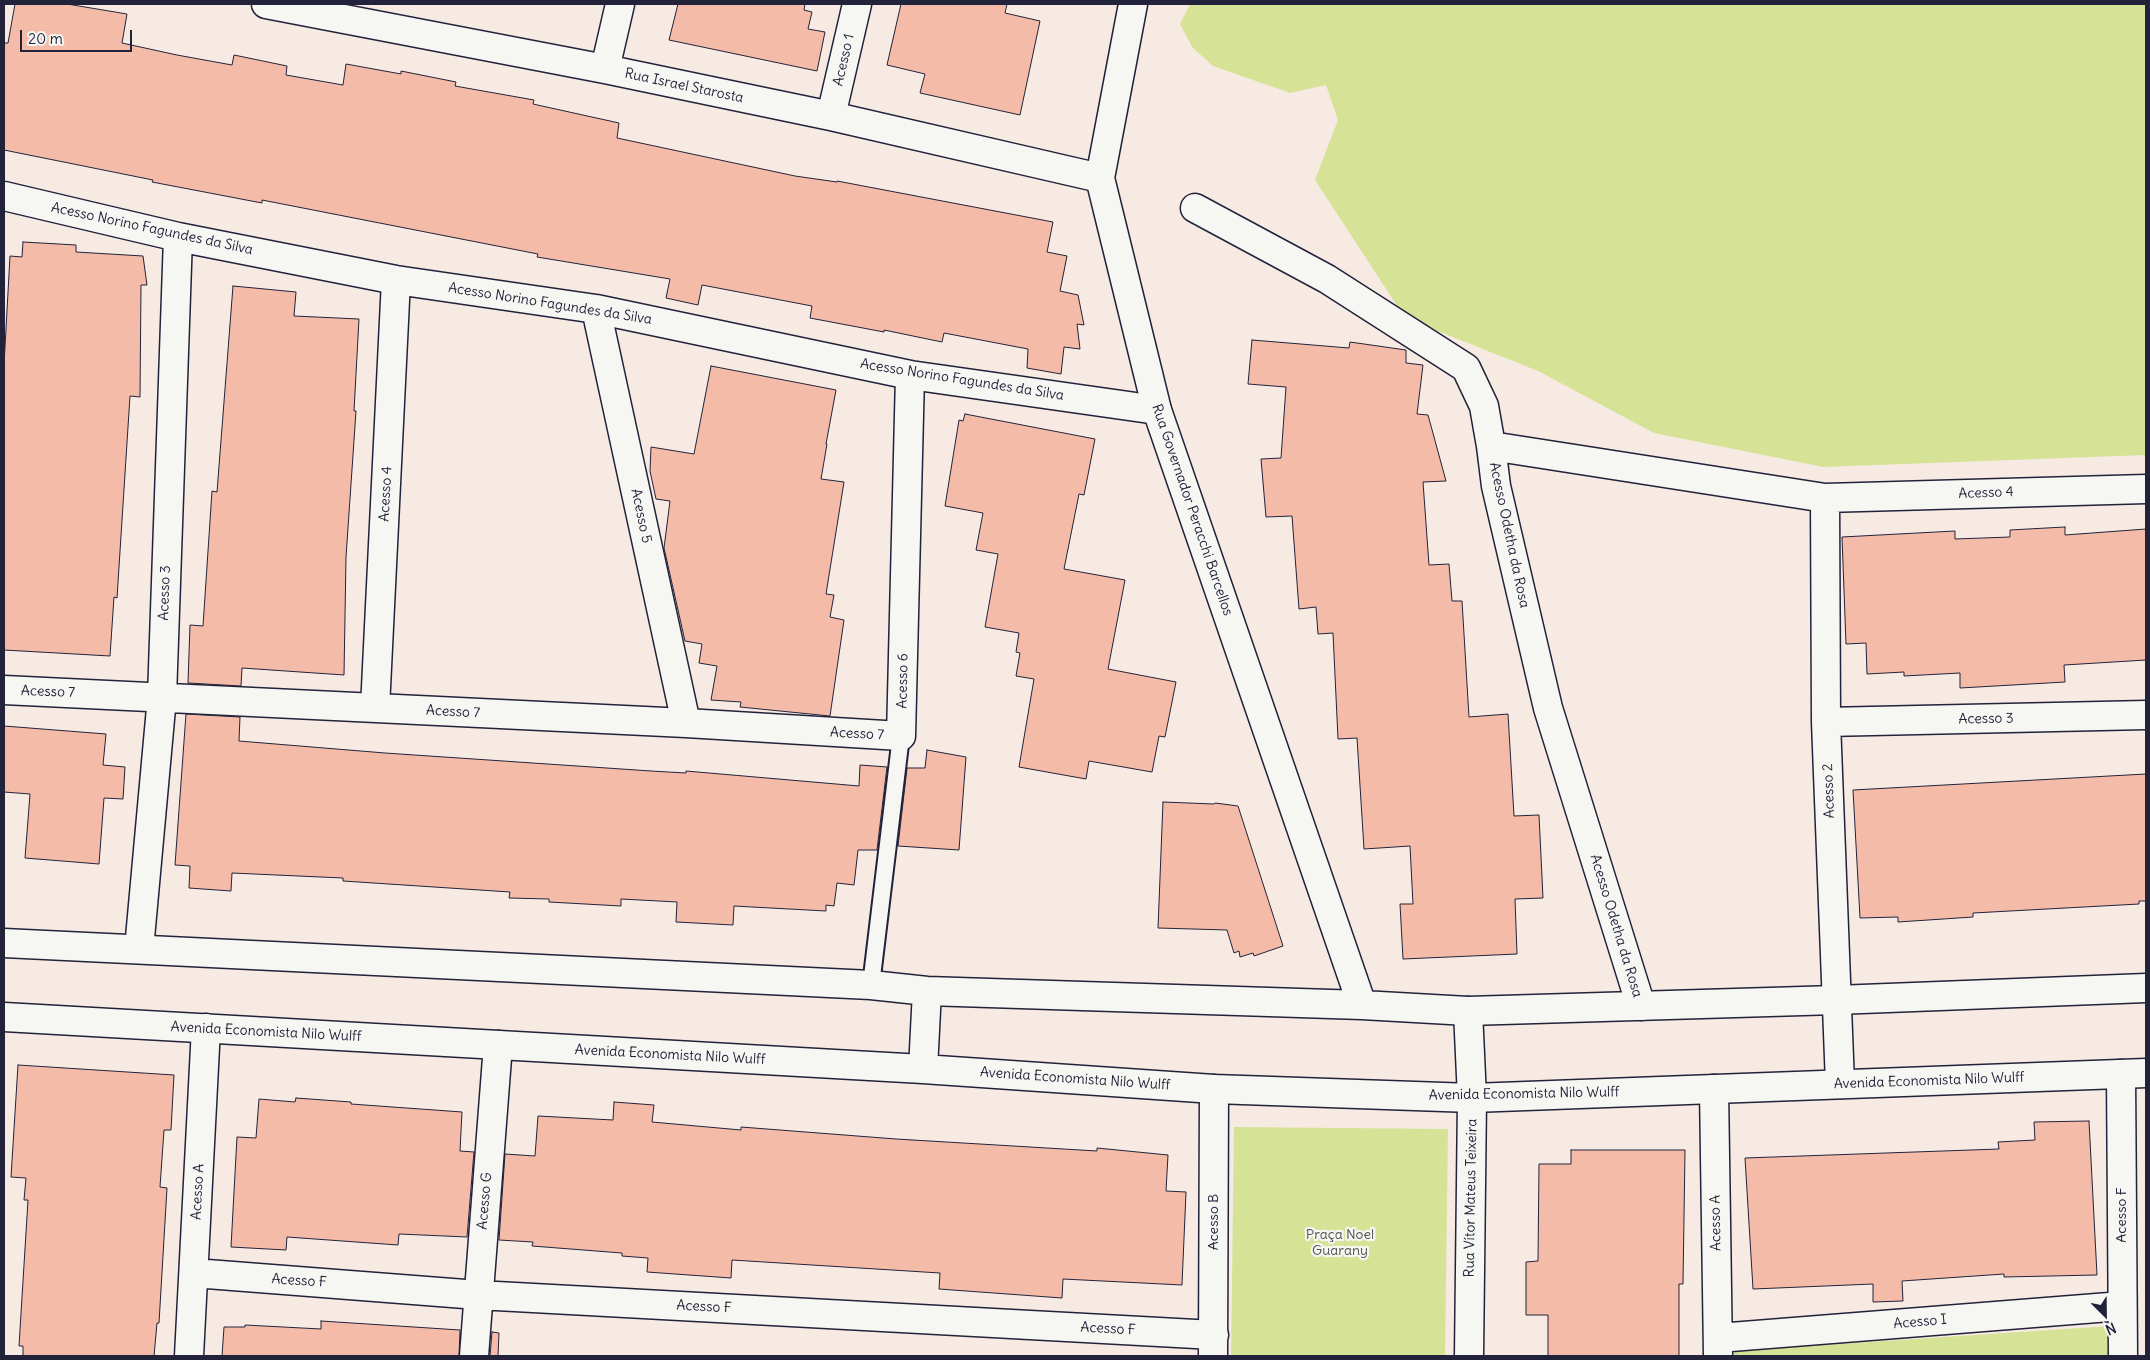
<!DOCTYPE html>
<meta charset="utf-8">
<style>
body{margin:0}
#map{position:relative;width:2150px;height:1360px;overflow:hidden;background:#f6eae3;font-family:Delius,sans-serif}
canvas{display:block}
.frame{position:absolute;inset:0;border:5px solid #22223b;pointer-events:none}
.north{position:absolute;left:2080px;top:1290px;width:50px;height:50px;-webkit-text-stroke:4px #f6f6f2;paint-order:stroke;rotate:157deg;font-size:14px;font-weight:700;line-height:20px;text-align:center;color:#22223b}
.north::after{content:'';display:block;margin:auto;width:18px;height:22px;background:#22223b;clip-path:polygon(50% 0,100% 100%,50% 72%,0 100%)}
.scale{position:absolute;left:20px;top:30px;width:112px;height:22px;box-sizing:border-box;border:2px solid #22223b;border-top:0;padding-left:6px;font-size:15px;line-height:18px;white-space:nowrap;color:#22223b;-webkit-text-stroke:4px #f6f6f2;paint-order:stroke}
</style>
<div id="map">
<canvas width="2150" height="1360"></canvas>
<div class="frame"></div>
<div class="north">N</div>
<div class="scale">20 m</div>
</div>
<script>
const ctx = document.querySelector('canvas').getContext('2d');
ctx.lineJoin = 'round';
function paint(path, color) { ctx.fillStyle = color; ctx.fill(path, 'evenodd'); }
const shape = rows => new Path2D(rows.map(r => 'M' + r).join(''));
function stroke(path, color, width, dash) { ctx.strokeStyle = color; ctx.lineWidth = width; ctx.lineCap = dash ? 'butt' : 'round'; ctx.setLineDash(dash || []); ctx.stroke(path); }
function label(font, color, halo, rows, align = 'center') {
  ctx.font = font + ' Delius,sans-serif'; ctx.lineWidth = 4.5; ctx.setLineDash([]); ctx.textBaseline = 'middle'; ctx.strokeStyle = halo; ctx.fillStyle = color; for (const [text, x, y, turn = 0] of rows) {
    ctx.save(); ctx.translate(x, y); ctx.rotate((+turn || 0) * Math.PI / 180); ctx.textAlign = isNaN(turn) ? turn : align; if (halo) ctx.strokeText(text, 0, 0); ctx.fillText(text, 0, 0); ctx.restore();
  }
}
const green = shape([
 [1190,4,2146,4,2146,455,1823,467,1654,433,1538,371,1405,318,1315,180,1338,120,1326,85,1290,93,1213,66,1192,47,1180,24],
 [1234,1127,1448,1129,1445,1356,1231,1356],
 [2110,1326,2111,1356,1734,1356,1734,1351]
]);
const building = shape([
 [15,4,67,4,127,14,122,43,177,55,232,65,234,55,287,66,286,75,343,85,346,64,401,74,401,71,456,82,455,86,534,100,533,104,619,123,617,138,795,176,837,182,837,181,1053,222,1047,252,1067,256,1060,291,1078,295,1084,325,1077,324,1080,349,1064,347,1061,374,1027,368,1028,349,944,333,942,342,884,330,884,332,810,318,812,306,702,285,698,305,666,298,670,279,537,257,538,254,262,200,262,203,152,182,153,180,4,150,4,43,8,43,15,4],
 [678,4,805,4,804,10,812,12,808,29,825,32,817,71,669,40,678,4],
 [901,4,1007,4,1005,13,1040,21,1020,115,920,93,925,74,887,65,901,4],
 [23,242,76,245,76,252,143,256,147,285,141,285,140,397,130,396,117,598,114,597,110,656,4,650,4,365,10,256,22,257,23,242],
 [233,286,296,292,294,316,359,319,354,411,356,411,346,557,344,675,242,668,241,686,188,683,190,625,203,626,212,491,217,492,233,286],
 [1252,340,1349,348,1350,342,1406,350,1406,363,1423,365,1417,414,1428,415,1446,481,1423,482,1429,565,1449,564,1452,601,1462,601,1469,717,1508,714,1514,816,1539,815,1543,898,1515,899,1517,954,1403,959,1400,904,1413,904,1410,846,1364,849,1357,738,1338,739,1333,633,1318,634,1316,607,1299,609,1292,516,1266,517,1261,459,1281,458,1286,387,1248,384,1252,340],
 [711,366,836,390,826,444,827,444,821,479,844,482,826,594,834,595,830,617,844,620,830,716,740,707,741,702,711,700,717,666,699,663,702,644,685,641,664,548,670,501,656,499,650,471,651,447,694,454,711,366],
 [965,414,1095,439,1084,495,1079,494,1064,569,1125,580,1108,669,1176,682,1165,737,1159,736,1152,772,1089,761,1086,779,1019,767,1034,679,1016,676,1020,653,1016,652,1019,633,985,627,998,554,976,550,983,513,945,506,959,420,963,421,965,414],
 [2065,527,2065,535,2146,529,2146,660,2064,665,2065,682,1960,688,1960,673,1904,676,1904,672,1867,674,1866,643,1846,644,1842,537,1955,531,1955,539,2010,537,2010,530,2065,527],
 [186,714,240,717,239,741,385,753,651,771,686,773,686,771,859,786,860,765,887,767,877,850,858,850,854,885,837,883,834,906,826,905,826,911,734,906,733,925,676,922,677,902,621,899,621,906,549,902,549,899,509,898,510,892,343,881,343,878,232,873,231,891,189,888,190,866,175,865,186,714],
 [4,726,106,734,103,765,125,767,123,799,104,798,99,864,25,858,30,794,4,792,4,726],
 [927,750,966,757,959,850,898,846,907,768,925,768,927,750],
 [2146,774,2146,901,2139,901,2139,904,1973,913,1973,917,1898,922,1898,917,1860,918,1853,790,2146,774],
 [1163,802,1214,804,1215,803,1238,806,1283,946,1254,956,1253,953,1240,957,1239,951,1234,953,1227,930,1158,928,1163,802],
 [18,1065,174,1075,171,1130,164,1130,160,1187,167,1188,159,1323,157,1323,154,1356,23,1356,23,1346,19,1346,28,1200,24,1200,26,1178,11,1177,18,1065],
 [296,1098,351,1102,351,1104,462,1112,460,1151,474,1152,467,1237,399,1234,398,1245,287,1237,286,1250,231,1247,237,1137,256,1138,259,1099,295,1102,296,1098],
 [614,1102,654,1105,652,1122,741,1130,741,1127,896,1139,1097,1151,1097,1148,1168,1155,1166,1191,1186,1192,1182,1285,1063,1279,1062,1298,939,1289,940,1273,732,1260,731,1278,647,1272,648,1258,622,1256,622,1253,532,1246,533,1242,499,1240,505,1154,535,1156,538,1116,613,1120,614,1102],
 [2089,1121,2097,1275,2004,1277,2004,1274,1902,1281,1903,1301,1873,1302,1873,1284,1753,1289,1745,1158,1999,1149,1998,1142,2035,1140,2034,1122,2089,1121],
 [1571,1150,1685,1150,1683,1284,1679,1284,1679,1356,1548,1356,1548,1315,1526,1315,1526,1262,1538,1261,1539,1164,1571,1164,1571,1150],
 [321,1321,460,1330,459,1356,222,1356,224,1327,245,1327,245,1325,321,1329,321,1321],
 [492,1332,499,1333,498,1356,490,1356,492,1332]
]);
const lane = shape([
 [871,985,901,736]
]);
const street = shape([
 [266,4,605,69,831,116,1100,178],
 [605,69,620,4],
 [831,116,857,4],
 [4,196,178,237,396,280,596,309,910,375,1157,410],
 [1195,208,1327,279,1466,368,1484,406,1491,446,1496,486,1548,708,1641,1006],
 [596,309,686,723],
 [1491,446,1825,498,2146,489],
 [1825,498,1826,722,1840,1084],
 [4,690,686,723,901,736,910,375],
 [375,708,396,280],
 [1826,722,2146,715],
 [139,949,162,697,178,237],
 [1468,1011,1472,1098,1469,1356],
 [2121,1074,2123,1356],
 [1714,1089,1718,1356],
 [194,1273,478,1295,1214,1335],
 [1718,1338,2122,1306],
 [189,1356,206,1028],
 [474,1356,498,1045],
 [1213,1356,1214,1089]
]);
const secondary = shape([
 [1133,4,1100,178,1157,410,1362,1005],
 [4,943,871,985,927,991,1362,1005,1468,1011,1836,1000,2146,988],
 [4,1017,923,1069,1214,1089,1472,1098,2146,1073],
 [923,1069,927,991]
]);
const streetNames = [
 ["Acesso 1",844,60,-77],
 ["Rua Israel Starosta",684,86,12],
 ["Acesso Norino Fagundes da Silva",152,229,12],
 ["Acesso Norino Fagundes da Silva",550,304,9],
 ["Acesso Norino Fagundes da Silva",962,380,9],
 ["Acesso 4",1986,493,-2],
 ["Acesso 4",386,494,-87],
 ["Rua Governador Peracchi Barcellos",1192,510,71],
 ["Acesso 5",641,516,78],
 ["Acesso Odetha da Rosa",1509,535,78],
 ["Acesso 3",165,593,-88],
 ["Acesso 6",903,681,-89],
 ["Acesso 7",48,692,2],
 ["Acesso 7",453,712,3],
 ["Acesso 3",1986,719,-1],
 ["Acesso 7",857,734,3],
 ["Acesso 2",1829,791,-92],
 ["Acesso Odetha da Rosa",1616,926,73],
 ["Avenida Economista Nilo Wulff",266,1032,3],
 ["Avenida Economista Nilo Wulff",670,1055,3],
 ["Avenida Economista Nilo Wulff",1075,1079,4],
 ["Avenida Economista Nilo Wulff",1929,1081,-2],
 ["Avenida Economista Nilo Wulff",1524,1094,-1],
 ["Acesso A",198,1192,-87],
 ["Rua Vítor Mateus Teixeira",1471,1198,-89],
 ["Acesso G",485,1201,-85],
 ["Acesso F",2122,1215,-90],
 ["Acesso B",1214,1222,-90],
 ["Acesso A",1716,1223,-91],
 ["Acesso F",299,1281,4],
 ["Acesso F",704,1307,3],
 ["Acesso I",1920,1322,-5],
 ["Acesso F",1108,1329,3]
];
const parkNames = [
 ["Praça Noel",1340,1235],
 ["Guarany",1340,1251]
];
paint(green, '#d6e396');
paint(building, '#f4bca8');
stroke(building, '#22223b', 1);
stroke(lane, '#22223b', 20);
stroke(street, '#22223b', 31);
stroke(secondary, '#22223b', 31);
stroke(lane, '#f6f6f2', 16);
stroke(street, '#f6f6f2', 28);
stroke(secondary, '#f6f6f2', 28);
label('14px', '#22223b', '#f6f6f2', streetNames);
label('14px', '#4f5252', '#f6f6f2', parkNames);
</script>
